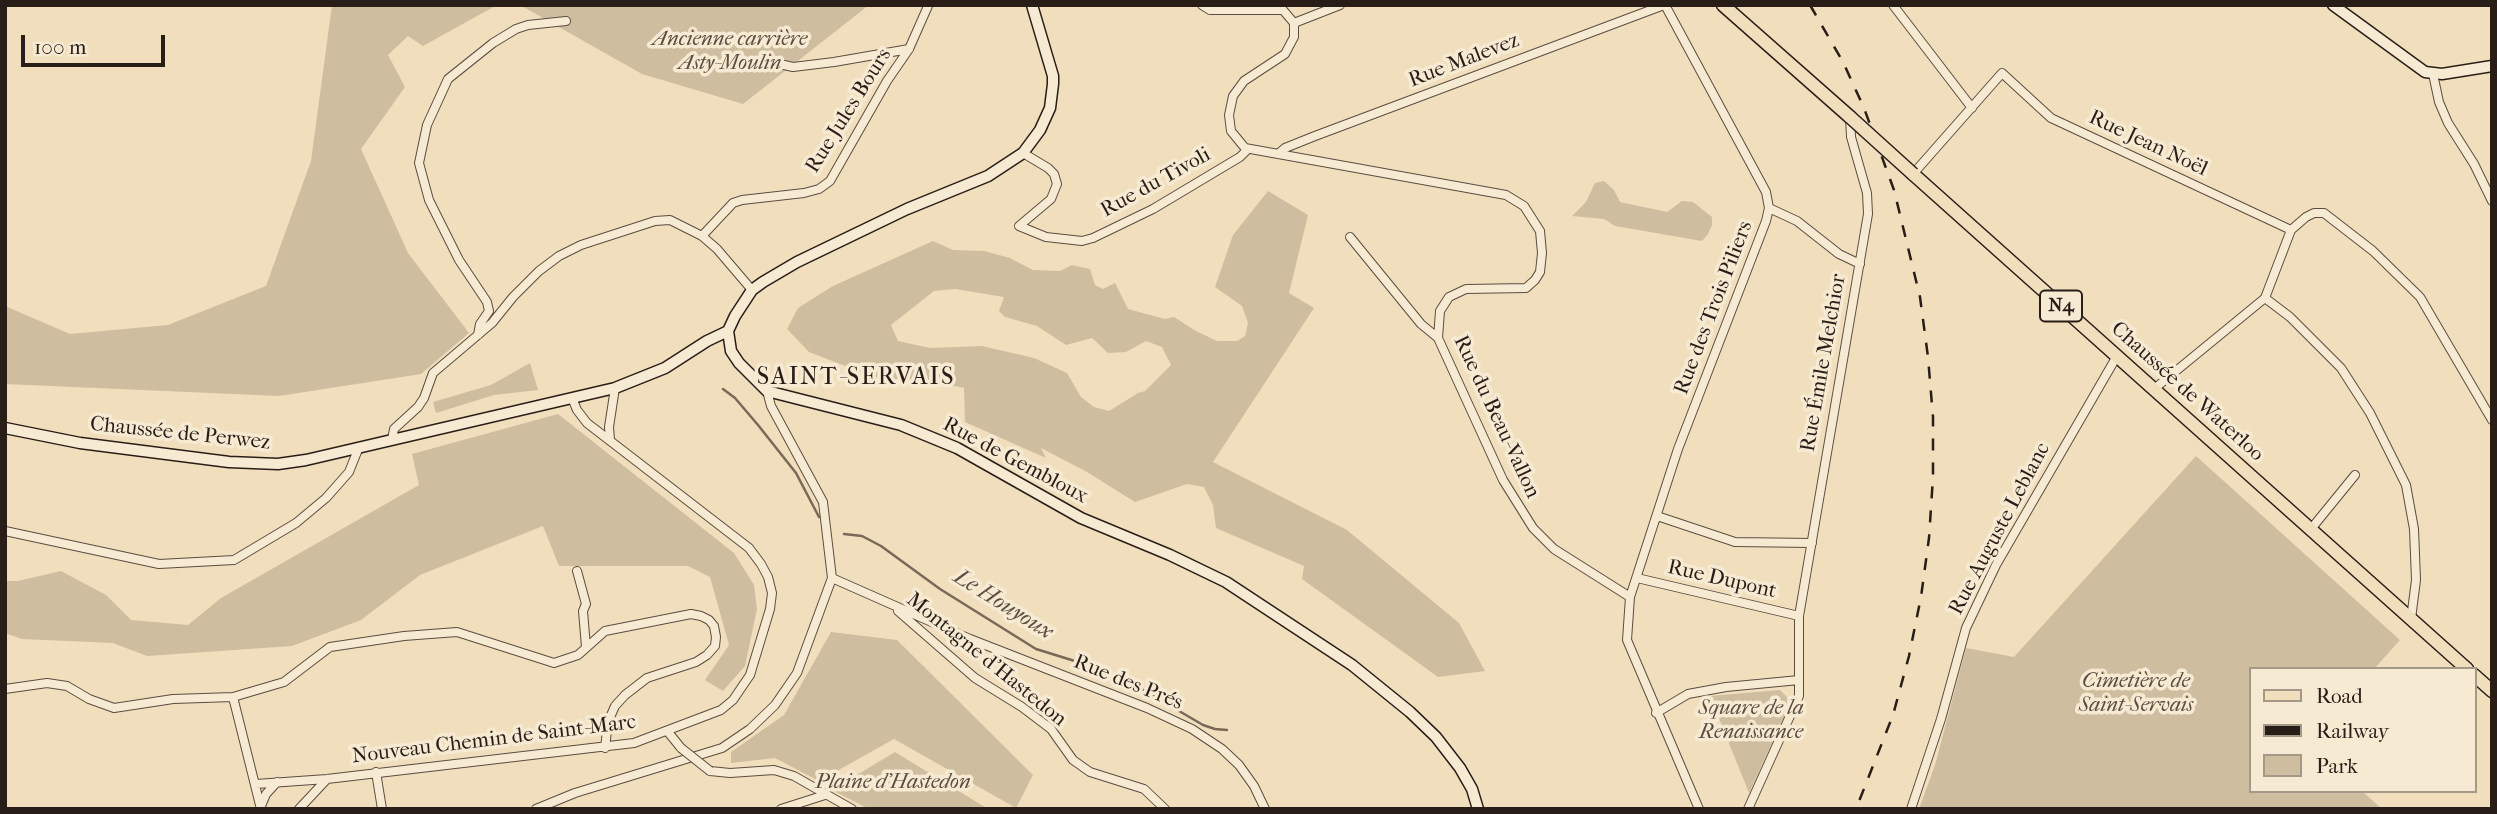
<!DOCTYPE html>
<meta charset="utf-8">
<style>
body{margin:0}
#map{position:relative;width:2497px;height:814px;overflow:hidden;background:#f1debc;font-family:"IM FELL French Canon",serif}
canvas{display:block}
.frame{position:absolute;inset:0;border:7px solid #291d18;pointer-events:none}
.legend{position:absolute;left:2249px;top:667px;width:228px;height:126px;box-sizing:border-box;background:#f6ead3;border:2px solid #a49888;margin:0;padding:9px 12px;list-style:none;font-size:21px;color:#291d18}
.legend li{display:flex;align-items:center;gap:14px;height:35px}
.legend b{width:35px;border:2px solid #a49888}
.scale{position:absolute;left:21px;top:35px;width:144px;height:32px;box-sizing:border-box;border:4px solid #291d18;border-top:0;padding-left:9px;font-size:21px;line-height:24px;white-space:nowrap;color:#291d18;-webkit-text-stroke:5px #f6ead3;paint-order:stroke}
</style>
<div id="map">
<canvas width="2497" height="814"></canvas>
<div class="frame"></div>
<ul class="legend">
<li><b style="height:9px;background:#f1debc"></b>Road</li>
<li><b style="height:9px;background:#291d18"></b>Railway</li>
<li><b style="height:19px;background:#cfbda0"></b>Park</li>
</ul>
<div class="scale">100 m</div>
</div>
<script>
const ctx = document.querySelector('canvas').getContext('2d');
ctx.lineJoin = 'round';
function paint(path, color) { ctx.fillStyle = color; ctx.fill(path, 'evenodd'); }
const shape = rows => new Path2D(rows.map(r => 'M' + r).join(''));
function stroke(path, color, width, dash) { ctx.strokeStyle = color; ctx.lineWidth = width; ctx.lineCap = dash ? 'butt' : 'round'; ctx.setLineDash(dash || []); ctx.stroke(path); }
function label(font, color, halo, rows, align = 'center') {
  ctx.font = font + ' "IM FELL French Canon",serif'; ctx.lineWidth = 7; ctx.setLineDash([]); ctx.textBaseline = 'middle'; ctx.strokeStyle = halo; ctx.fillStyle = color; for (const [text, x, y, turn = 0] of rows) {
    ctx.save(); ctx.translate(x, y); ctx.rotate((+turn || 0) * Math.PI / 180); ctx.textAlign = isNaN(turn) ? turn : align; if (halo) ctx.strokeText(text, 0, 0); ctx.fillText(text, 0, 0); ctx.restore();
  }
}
const green = shape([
 [332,5,497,5,423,46,408,36,388,55,405,87,361,149,408,253,469,333,421,374,279,396,5,384,5,306,70,334,168,325,266,286,311,161],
 [520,5,869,5,743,104,642,74],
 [1604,181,1614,190,1620,202,1667,212,1682,201,1693,202,1712,217,1712,225,1708,234,1702,241,1615,226,1604,219,1572,216,1586,202,1595,183],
 [1268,191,1308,215,1289,293,1314,308,1213,462,1347,530,1459,623,1485,671,1438,677,1302,579,1304,566,1216,528,1213,505,1204,487,1187,484,1135,502,1087,472,1041,448,1046,458,965,422,964,388,922,379,879,379,809,352,787,329,798,308,833,286,933,241,953,250,984,251,1010,258,1033,270,1060,271,1072,265,1090,269,1095,285,1103,289,1115,283,1128,309,1165,319,1174,317,1196,331,1217,341,1237,341,1245,336,1248,323,1242,306,1215,287,1233,235],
 [955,289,1004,297,999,311,1005,317,1037,326,1066,345,1092,338,1108,353,1126,352,1146,341,1162,347,1171,365,1145,391,1138,393,1109,411,1094,407,1081,397,1067,373,1034,358,982,346,930,348,898,341,891,325,934,291],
 [530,363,538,390,494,395,436,413,433,402,491,385],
 [558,414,734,553,754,585,757,609,745,666,723,691,705,680,729,645,710,577,688,566,559,566,543,526,420,575,361,620,292,646,147,656,113,643,22,639,5,633,5,581,18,581,61,571,106,595,131,620,188,625,221,598,419,485,412,454],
 [2196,456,2400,640,2374,669,2250,669,2250,791,2362,791,2382,809,1919,809,1935,765,1966,648,2014,657],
 [831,632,897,640,1033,775,1016,808,894,739,819,781,775,758,731,763,731,752,784,715],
 [1780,690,1787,697,1787,710,1749,793,1710,696],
 [895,752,988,809,869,809,832,790]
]);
const stream = shape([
 [723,389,735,398,758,425,796,473,819,517],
 [844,534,862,536,881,546,940,589,1036,649,1078,662,1145,691,1203,725,1215,729,1227,730]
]);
const street = shape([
 [1202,5,1210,10,1283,10,1294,23],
 [1893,5,1972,108],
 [1294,23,1294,37,1285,54,1244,81,1233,96,1229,115,1231,131,1245,148,1506,195,1524,206,1540,231,1542,253,1540,272,1535,280,1526,288,1466,289,1449,297,1440,311,1438,338,1503,480,1533,528,1554,549,1630,597,1627,640,1699,809],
 [1294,23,1340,5],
 [784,65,793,67,834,62,909,49],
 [2433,74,2439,102,2448,123,2474,164,2492,201],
 [1023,153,1048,168,1054,174,1057,184,1051,199,1019,226,1046,237,1082,241,1093,238,1153,209,1240,157,1248,149],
 [1278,154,1285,148,1315,136,1664,5],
 [1913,174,2002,73,2051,118,2291,230],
 [1769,208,1797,221,1839,254,1860,264],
 [702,236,733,203,742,200,804,193,819,189,830,181,887,81,909,49,928,6],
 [1350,237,1421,324,1438,338],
 [2265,298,2290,317,2341,368,2370,413,2406,485,2414,529,2416,580,2411,619],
 [478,335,480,324,489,311,487,302,459,260,429,200,419,163,427,125,448,79,493,43,516,29,528,25,566,21],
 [2154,389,2265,298,2291,230,2306,217,2314,213,2324,213,2373,251,2420,297,2492,420],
 [392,440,394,429,418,407,424,398,433,373,492,323,513,297,539,271,559,256,581,245,655,221,670,220,702,236,717,249,752,290],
 [610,440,609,427,615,388],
 [1657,516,1735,542,1812,543],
 [2311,529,2355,475],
 [5,531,159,564,234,560,296,523,326,498,349,472,359,447],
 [577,571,586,604,583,611,586,647],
 [832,578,970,639,1147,708,1192,729,1222,749,1239,765,1254,786,1265,809],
 [1637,578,1799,616],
 [1630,597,1678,449,1766,221,1769,208,1766,192,1665,5],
 [898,611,975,678,1022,707,1051,729,1073,760,1090,772,1144,789,1165,809],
 [5,689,47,683,67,686,89,699,114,708,173,699,233,697,284,682,330,647,404,636,457,632,554,663,578,655,605,631,691,614,701,616,709,620,714,626,716,637,715,646,707,655,696,662,647,678,625,695,615,706,608,722,605,748],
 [233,697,261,809],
 [1656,713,1688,694,1726,687,1799,680],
 [668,732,681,748],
 [710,771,730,773,774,770,794,776,852,809],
 [376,772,382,809],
 [256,784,327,779,634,743,721,710,733,700,750,675,770,609,772,593,768,577,761,564,749,548,587,423,577,410,572,398],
 [261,806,266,794,277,782],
 [299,809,327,779],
 [536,809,575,793,722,748,750,729,775,705,797,673,832,578,823,502,771,406,767,391],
 [781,809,825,795],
 [1748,809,1799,696,1799,616,1868,214,1867,193,1851,137,1850,117],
 [1911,809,1941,719,1966,628,1996,565,2117,356]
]);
const secondary = shape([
 [1032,5,1053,76,1053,84,1050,108,1040,130,1023,153,988,176,907,209,797,262,763,282,752,290,735,316,728,331,731,351,739,363,767,391,901,425,957,448,1081,518,1170,555,1226,582,1352,665,1410,712,1436,737,1460,768,1472,789,1478,809],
 [2333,5,2425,72,2442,74,2492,66],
 [5,428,80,443,229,462,278,464,306,460,615,388,665,368,707,341,728,331]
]);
const primary = shape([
 [1723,5,1850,117],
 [1913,174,2467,669],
 [2474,675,2492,691]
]);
const rail = shape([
 [1810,5,1843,62,1864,108,1894,190,1920,297,1928,357,1933,417,1933,477,1929,538,1921,597,1909,656,1893,715,1856,809]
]);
const streetBridge = shape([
 [681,748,710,771]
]);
const primaryBridge = shape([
 [1850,117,1913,174]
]);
const shields = [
 [2061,306,42]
];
const shieldNames = [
 ["N4",2061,306]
];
const parkNames = [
 ["Ancienne carrière",730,40],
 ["Asty-Moulin",730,64],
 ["Cimetière de",2136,682],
 ["Saint-Servais",2136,706],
 ["Square de la",1751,709],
 ["Renaissance",1751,733],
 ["Plaine d'Hastedon",893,783]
];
const streetNames = [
 ["Rue Malevez",1464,61,-21],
 ["Rue Jules Bours",849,111,-58],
 ["Rue Jean Noël",2148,144,25],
 ["Rue du Tivoli",1156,183,-29],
 ["Rue des Trois Piliers",1714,308,-69],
 ["Rue Émile Melchior",1824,363,-80],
 ["Chaussée de Waterloo",2187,392,42],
 ["Rue du Beau-Vallon",1496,417,65],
 ["Chaussée de Perwez",180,434,6],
 ["Rue de Gembloux",1015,461,28],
 ["Rue Auguste Leblanc",2000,529,-62],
 ["Rue Dupont",1722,580,13],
 ["Montagne d'Hastedon",986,660,39],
 ["Rue des Prés",1128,683,22],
 ["Nouveau Chemin de Saint-Marc",494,740,-7]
];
const waterNames = [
 ["Le Houyoux",1003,605,32]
];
const quarterNames = [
 ["SAINT-SERVAIS",856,378]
];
paint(green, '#cfbda0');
stroke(stream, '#786959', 2.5);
stroke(street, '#5b4d41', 10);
stroke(secondary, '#291d18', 13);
stroke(primary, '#291d18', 15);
stroke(street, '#f6ead3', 8);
stroke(secondary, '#f6ead3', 10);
stroke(primary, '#f1debc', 12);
stroke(rail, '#291d18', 2.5, [12, 12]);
stroke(streetBridge, '#5b4d41', 10, []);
stroke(primaryBridge, '#291d18', 15, []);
stroke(streetBridge, '#f6ead3', 8);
stroke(primaryBridge, '#f1debc', 12);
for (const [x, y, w] of shields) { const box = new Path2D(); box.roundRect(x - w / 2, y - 15.5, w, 31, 5); ctx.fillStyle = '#f6ead3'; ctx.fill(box); stroke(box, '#291d18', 2); }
label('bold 19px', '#291d18', null, shieldNames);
label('italic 21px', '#5b4d41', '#f6ead3', parkNames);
label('21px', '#291d18', '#f6ead3', streetNames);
label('italic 23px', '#5e5043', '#f6ead3', waterNames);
ctx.letterSpacing = '2px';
label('24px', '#291d18', '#f6ead3', quarterNames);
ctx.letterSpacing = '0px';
</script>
